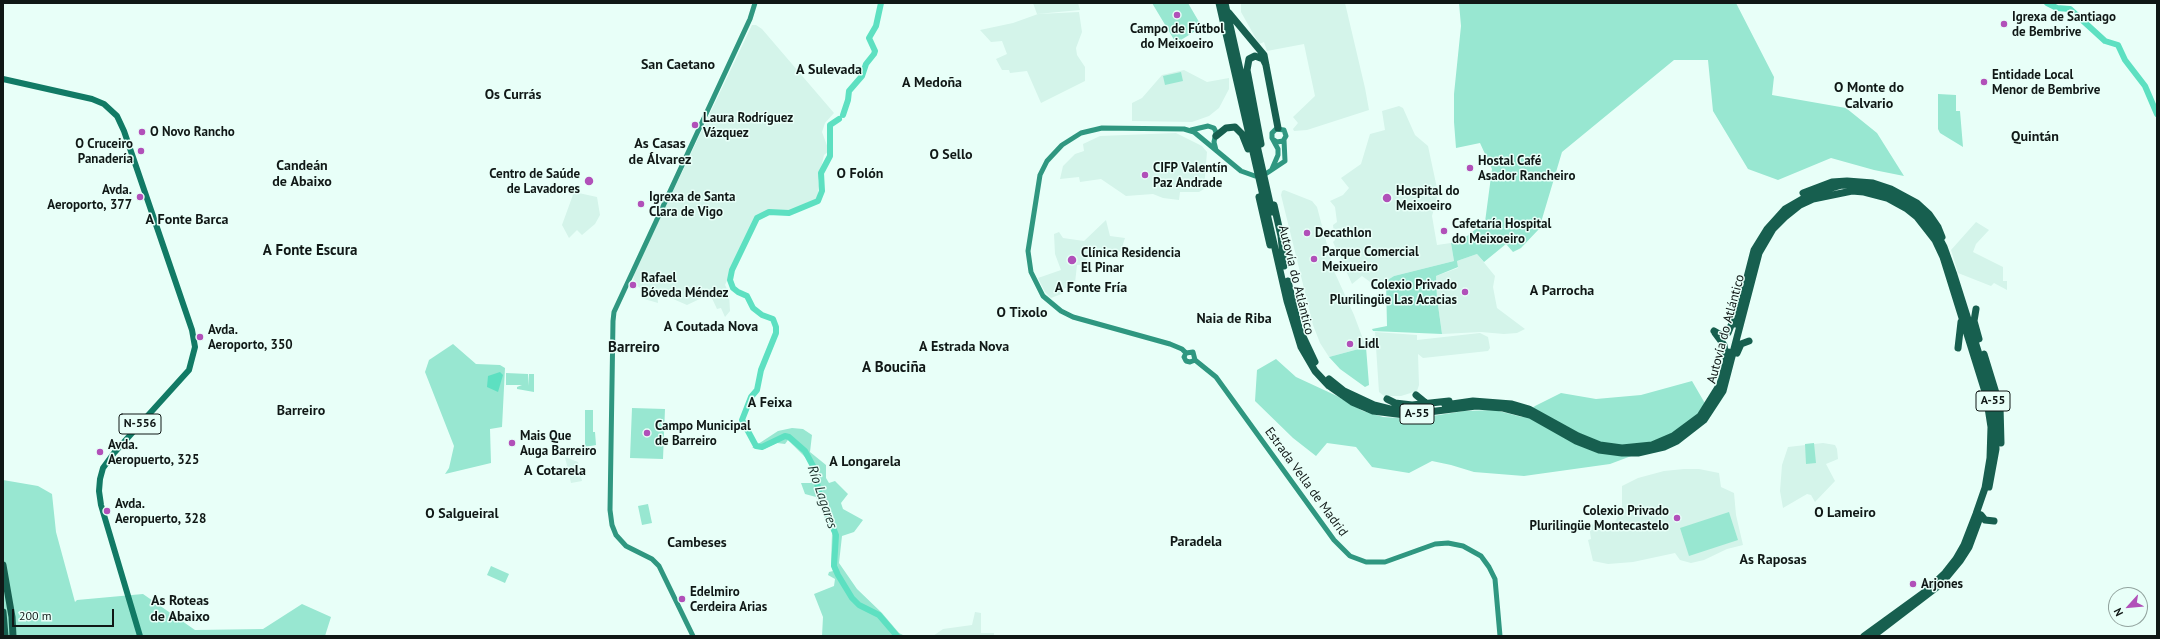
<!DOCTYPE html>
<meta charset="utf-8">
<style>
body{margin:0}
#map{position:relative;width:2160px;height:639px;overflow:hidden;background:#e8fff8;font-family:"PT Sans",sans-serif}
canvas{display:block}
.frame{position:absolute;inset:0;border:4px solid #101816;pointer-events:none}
.north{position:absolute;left:2108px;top:587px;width:40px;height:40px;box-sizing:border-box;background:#e8fff8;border:1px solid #92a39e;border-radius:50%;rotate:243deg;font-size:11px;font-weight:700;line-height:16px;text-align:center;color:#101816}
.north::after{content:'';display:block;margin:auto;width:14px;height:18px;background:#b150b9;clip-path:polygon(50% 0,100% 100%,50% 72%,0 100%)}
.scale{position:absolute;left:12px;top:609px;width:102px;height:18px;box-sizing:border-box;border:2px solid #101816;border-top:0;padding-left:5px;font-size:12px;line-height:14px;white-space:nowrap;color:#101816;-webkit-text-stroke:3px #e8fff8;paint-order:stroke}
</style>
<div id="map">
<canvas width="2160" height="639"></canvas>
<div class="frame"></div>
<div class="north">N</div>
<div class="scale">200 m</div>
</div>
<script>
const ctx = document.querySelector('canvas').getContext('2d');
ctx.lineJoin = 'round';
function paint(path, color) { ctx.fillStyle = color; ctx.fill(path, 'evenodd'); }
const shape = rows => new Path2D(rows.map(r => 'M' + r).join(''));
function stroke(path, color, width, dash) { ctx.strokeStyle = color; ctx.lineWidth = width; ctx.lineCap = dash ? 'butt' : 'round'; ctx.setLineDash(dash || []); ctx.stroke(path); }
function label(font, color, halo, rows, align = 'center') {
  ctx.font = font + ' "PT Sans",sans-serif'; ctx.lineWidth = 3; ctx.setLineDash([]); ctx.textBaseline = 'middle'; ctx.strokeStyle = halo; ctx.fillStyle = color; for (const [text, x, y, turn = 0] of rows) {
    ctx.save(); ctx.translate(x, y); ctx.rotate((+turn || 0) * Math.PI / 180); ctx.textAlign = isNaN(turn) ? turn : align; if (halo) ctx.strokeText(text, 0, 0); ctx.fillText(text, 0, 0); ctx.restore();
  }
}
const built = shape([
 [1033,3,1078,3,1080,10,1037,14],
 [1241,3,1345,3,1365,88,1369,110,1307,130,1294,131,1293,129,1298,123,1293,117,1315,96,1304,44,1267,51,1264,42,1259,44,1241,12],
 [1079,12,1082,32,1076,48,1077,55,1085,67,1085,81,1041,103,1027,71,1010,73,1009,70,1002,70,996,59,1007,54,1002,41,991,42,980,30,1013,23,1038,14],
 [752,25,756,25,762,29,834,113,825,123,822,132,829,151,824,155,818,181,819,186,817,201,790,212,767,211,753,220,725,285,729,293,730,311,725,317,721,308,717,309,710,294,687,305,657,292,658,303,641,298,644,290,633,284,634,273],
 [1184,70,1207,82,1229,78,1229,89,1219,108,1209,116,1192,122,1132,121,1132,103,1142,98,1162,75],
 [1399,106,1403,108,1415,135,1428,146,1438,193,1432,216,1437,245,1451,243,1454,261,1394,276,1377,287,1362,276,1352,284,1333,242,1335,240,1333,225,1337,222,1335,207,1330,201,1343,195,1349,188,1341,178,1361,164,1370,134,1385,130,1382,111],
 [1176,133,1202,146,1207,152,1204,189,1199,192,1180,192,1179,200,1163,198,1153,194,1126,196,1101,179,1080,182,1079,177,1060,179,1063,166,1075,154,1084,151,1083,144,1100,136],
 [1284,190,1312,201,1317,207,1334,271,1354,315,1366,347,1329,357,1320,343,1313,325,1281,195,1282,191],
 [574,192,597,197,600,215,595,224,582,235,577,230,569,238,562,225],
 [1106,220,1110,236,1125,238,1123,244,1125,253,1105,248,1104,253,1091,252,1086,257,1087,264,1077,265,1075,283,1062,290,1064,293,1051,298,1045,292,1038,278,1061,270,1055,254,1054,234,1059,232,1063,238,1084,241],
 [1976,222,1989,230,1976,244,1973,252,2003,267,2003,281,2007,281,2007,290,1994,283,1991,286,1958,273,1951,250],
 [1477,254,1495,276,1493,287,1497,308,1525,329,1517,333,1504,334,1481,332,1442,334,1437,298,1436,276,1458,268,1457,261],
 [1375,332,1417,335,1417,340,1480,333,1488,337,1490,348,1488,351,1423,358,1418,354,1419,385,1417,391,1401,396,1384,396,1379,392],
 [1823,443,1835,445,1837,449,1838,459,1826,464,1835,481,1815,502,1811,495,1807,494,1783,508,1780,491,1782,465,1788,447],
 [565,457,578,462,582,481,571,483],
 [1684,469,1699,469,1719,473,1721,487,1734,493,1736,515,1743,545,1727,549,1704,560,1691,563,1680,560,1675,553,1633,562,1608,564,1593,561,1588,540,1591,539,1589,525,1615,522,1622,508,1622,486,1638,478,1664,471],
 [975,612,981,613,981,633,994,633,994,636,933,636,943,629,972,625]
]);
const green = shape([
 [1152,3,1188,3,1202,27,1176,43],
 [1459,3,1736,3,1774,77,1772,95,1846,108,1877,133,1904,176,1874,170,1831,158,1778,180,1748,169,1713,111,1708,60,1674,60,1562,152,1539,229,1521,248,1513,252,1506,244,1484,262,1477,254,1457,261,1458,267,1436,276,1437,298,1442,334,1373,331,1372,329,1387,326,1386,281,1394,276,1454,261,1451,243,1467,236,1485,222,1492,169,1480,143,1456,148,1454,122,1454,94,1461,26],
 [1181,72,1183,81,1165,85,1163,76],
 [1938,94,1956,95,1956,111,1960,111,1963,147,1940,133,1938,129],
 [453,344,476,364,500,365,505,368,502,427,490,429,491,463,445,474,449,468,454,446,425,372,429,360],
 [1366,347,1369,385,1365,387,1340,369,1329,357],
 [1276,359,1296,377,1337,396,1363,411,1383,417,1414,419,1464,411,1495,410,1522,417,1535,406,1561,393,1596,399,1641,395,1692,381,1710,412,1690,434,1610,464,1524,476,1474,472,1451,465,1432,461,1409,473,1372,467,1356,447,1327,443,1316,456,1293,438,1255,401,1257,370],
 [506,373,528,374,528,386,529,374,534,374,534,392,517,389,517,387,522,385,506,385],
 [632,408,665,409,663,459,630,458],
 [585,410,593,410,593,432,595,432,596,445,585,447],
 [792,428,803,429,812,435,810,452,826,465,826,478,829,483,835,481,848,494,841,503,843,509,863,520,854,532,842,536,839,563,857,589,882,613,899,633,905,636,822,636,823,617,814,594,834,586,835,579,828,575,829,572,833,571,831,564,832,533,824,516,824,512,816,497,805,494,801,483,811,483,815,467,788,440,785,444,777,443,764,449,752,448,778,431],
 [1814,443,1816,463,1806,464,1805,444],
 [3,480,38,486,52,494,56,532,75,602,77,600,143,594,195,630,263,629,302,604,331,617,325,636,3,636],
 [648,504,652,523,642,525,638,506],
 [1729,512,1738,540,1689,556,1680,528],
 [491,566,509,574,505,583,487,575]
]);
const water = shape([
 [500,372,503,375,498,392,487,387,488,376]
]);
const river = shape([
 [2047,3,2057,8,2070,9,2105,41,2118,45,2125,60,2145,86,2157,114],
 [843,115,848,100,849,91,862,76,866,64,874,54,875,51,869,38,876,26,881,3],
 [839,119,830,125,830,156,821,173,822,191,818,201,789,213,769,212,757,218,732,270,730,280,733,288,738,292,747,296,753,308,762,315,773,319,776,327,776,333,761,370,757,390,751,397,742,420,756,446,762,447,785,436,789,437,805,451,813,466,819,492,836,535,834,566,838,575,852,598,859,605,879,615,897,636]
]);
const secondary = shape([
 [1191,130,1208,126,1214,128,1216,132,1214,142,1216,150],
 [1272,169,1278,155,1278,149,1272,138,1272,133,1276,129,1284,130,1286,136,1283,141,1277,142,1274,140],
 [1186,353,1182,349,1170,344,1073,317,1061,311,1043,296,1031,272,1028,251,1040,175,1047,161,1062,145,1081,133,1102,128,1184,129,1194,132,1241,171,1255,176,1267,173,1285,161,1284,140],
 [1186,353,1184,357,1186,361,1190,362,1195,360],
 [1186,353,1193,352,1195,360],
 [1195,360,1216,377,1334,540,1350,556,1366,562,1385,562,1435,544,1448,543,1463,546,1481,556,1489,567,1495,579,1500,636],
 [693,636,659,566,652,559,626,546,616,535,612,525,610,510,613,321,614,312,750,19,755,3]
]);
const primary = shape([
 [3,79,92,99,104,104,117,116,124,131,192,330,195,347,189,370,114,453,103,468,100,479,99,491,101,505,140,636]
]);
const motorway = shape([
 [1219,3,1287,301,1301,347,1315,371,1329,386,1352,402,1373,411,1405,415,1476,406,1503,408,1530,415,1576,441,1599,450,1622,453,1638,453,1664,447,1677,441,1704,420,1723,391,1759,253,1773,229,1785,217,1800,205,1813,199,1852,191,1864,192,1887,198,1907,209,1917,217,1935,240,1943,257,1986,395,1991,427,1990,458,1985,488,1976,514,1964,545,1956,559,1945,573,1926,591,1864,636],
 [1225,3,1272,212],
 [1229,13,1264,55,1278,128],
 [1216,136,1226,128,1235,127,1242,134,1248,149],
 [1261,144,1247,70,1249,59,1255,56,1263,59,1266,65],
 [1803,193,1832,182,1847,181,1873,183,1891,189,1917,203,1929,214,1938,227,1942,237],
 [1259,197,1270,245],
 [1274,205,1281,236,1284,266],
 [1288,281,1299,328,1315,362],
 [1976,309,1974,321,1979,339],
 [1735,324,1754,250,1767,229,1785,209,1811,194,1842,185,1865,187,1899,198,1921,214,1936,232,1944,247,1954,275,1986,376,1995,414,1996,449,1989,487],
 [1714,331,1721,335,1728,333,1734,318],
 [1715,333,1724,345,1726,358],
 [1958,348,1961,322],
 [1737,353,1741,344,1749,341],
 [1984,354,2000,406,2001,443],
 [1329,379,1344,391,1374,405,1390,409,1418,409],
 [1416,395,1427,404],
 [1387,399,1395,403,1412,405,1449,401],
 [1445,405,1473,401,1512,404,1529,409,1578,436,1600,445,1622,448,1652,445,1673,436,1700,416,1720,384,1729,352],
 [1981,515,1985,520,1994,521],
 [3,565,12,617,13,636],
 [3,612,5,636],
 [1873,636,1941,584,1960,561,1969,547,1979,520]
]);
const markers = [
 [1177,15,4,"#b150b9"],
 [2004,24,4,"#b150b9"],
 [1984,82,4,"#b150b9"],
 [695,125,4,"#b150b9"],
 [142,132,4,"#b150b9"],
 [141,151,4,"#b150b9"],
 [1470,168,4,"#b150b9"],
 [1145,175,4,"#b150b9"],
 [589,181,5,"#b150b9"],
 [140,197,4,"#b150b9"],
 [1387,198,5,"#b150b9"],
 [641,204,4,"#b150b9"],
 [1444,231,4,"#b150b9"],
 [1307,233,4,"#b150b9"],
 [1314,259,4,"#b150b9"],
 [1072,260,5,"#b150b9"],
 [633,285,4,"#b150b9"],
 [1465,292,4,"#b150b9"],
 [200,337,4,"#b150b9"],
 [1350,344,4,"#b150b9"],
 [647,433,4,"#b150b9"],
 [512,443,4,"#b150b9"],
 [100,452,4,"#b150b9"],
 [107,511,4,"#b150b9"],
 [1677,518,4,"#b150b9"],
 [1913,584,4,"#b150b9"],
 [682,599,4,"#b150b9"]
];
const shields = [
 [1993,401,34],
 [1417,414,34],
 [140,424,42]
];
const shieldNames = [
 ["A-55",1993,401],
 ["A-55",1417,414],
 ["N-556",140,424]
];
const poiNames = [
 ["Igrexa de Santiago",2012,17],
 ["de Bembrive",2012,32],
 ["Campo de Fútbol",1177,29,"center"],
 ["do Meixoeiro",1177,44,"center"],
 ["Entidade Local",1992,75],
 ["Menor de Bembrive",1992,90],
 ["Laura Rodríguez",703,118],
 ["Vázquez",703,133],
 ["O Novo Rancho",150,132],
 ["O Cruceiro",133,144,"right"],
 ["Panadería",133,159,"right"],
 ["Hostal Café",1478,161],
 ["Asador Rancheiro",1478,176],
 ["CIFP Valentín",1153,168],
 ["Paz Andrade",1153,183],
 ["Centro de Saúde",580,174,"right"],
 ["de Lavadores",580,189,"right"],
 ["Avda.",132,190,"right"],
 ["Aeroporto, 377",132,205,"right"],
 ["Hospital do",1396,191],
 ["Meixoeiro",1396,206],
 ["Igrexa de Santa",649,197],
 ["Clara de Vigo",649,212],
 ["Cafetaría Hospital",1452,224],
 ["do Meixoeiro",1452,239],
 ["Decathlon",1315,233],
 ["Parque Comercial",1322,252],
 ["Meixueiro",1322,267],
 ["Clínica Residencia",1081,253],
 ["El Pinar",1081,268],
 ["Rafael",641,278],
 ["Bóveda Méndez",641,293],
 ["Colexio Privado",1457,285,"right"],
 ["Plurilingüe Las Acacias",1457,300,"right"],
 ["Avda.",208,330],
 ["Aeroporto, 350",208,345],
 ["Lidl",1358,344],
 ["Campo Municipal",655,426],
 ["de Barreiro",655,441],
 ["Mais Que",520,436],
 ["Auga Barreiro",520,451],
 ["Avda.",108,445],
 ["Aeropuerto, 325",108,460],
 ["Avda.",115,504],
 ["Aeropuerto, 328",115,519],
 ["Colexio Privado",1669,511,"right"],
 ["Plurilingüe Montecastelo",1669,526,"right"],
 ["Arjones",1921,584],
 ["Edelmiro",690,592],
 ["Cerdeira Arias",690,607]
];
const streetNames = [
 ["Autovía do Atlántico",1296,280,76],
 ["Autovía do Atlántico",1726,329,-75],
 ["Estrada Vella de Madrid",1306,482,54]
];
const neighbourhoodNames = [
 ["San Caetano",678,65],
 ["A Sulevada",829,70],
 ["A Medoña",932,83],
 ["O Monte do",1869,88],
 ["Calvario",1869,104],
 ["Os Currás",513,95],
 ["Quintán",2035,137],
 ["As Casas",660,144],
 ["de Álvarez",660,160],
 ["O Sello",951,155],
 ["Candeán",302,166],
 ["de Abaixo",302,182],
 ["O Folón",860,174],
 ["A Fonte Barca",187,220],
 ["A Fonte Fría",1091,288],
 ["A Parrocha",1562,291],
 ["O Tixolo",1022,313],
 ["Naia de Riba",1234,319],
 ["A Coutada Nova",711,327],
 ["A Estrada Nova",964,347],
 ["A Feixa",770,403],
 ["Barreiro",301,411],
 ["A Longarela",865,462],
 ["A Cotarela",555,471],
 ["O Lameiro",1845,513],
 ["O Salgueiral",462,514],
 ["Paradela",1196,542],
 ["Cambeses",697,543],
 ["As Raposas",1773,560],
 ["As Roteas",180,601],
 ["de Abaixo",180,617]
];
const waterNames = [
 ["Río Lagares",822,497,71]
];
const quarterNames = [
 ["A Fonte Escura",310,251],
 ["Barreiro",634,348],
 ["A Bouciña",894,368]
];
paint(built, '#d4f4ea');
paint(green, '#98e7d1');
paint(water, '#5de0c1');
stroke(river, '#5de0c1', 6);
stroke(secondary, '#2f9780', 5);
stroke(primary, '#117a65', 6);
stroke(motorway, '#175f4f', 7);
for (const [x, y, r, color] of markers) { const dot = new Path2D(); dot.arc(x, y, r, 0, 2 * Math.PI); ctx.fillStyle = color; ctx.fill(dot); stroke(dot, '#e8fff8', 1.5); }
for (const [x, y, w] of shields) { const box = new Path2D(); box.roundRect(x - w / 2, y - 10, w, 20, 3); ctx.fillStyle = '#e8fff8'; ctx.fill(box); stroke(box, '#101816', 1); }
label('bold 12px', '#101816', null, shieldNames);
label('bold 13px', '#101816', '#e8fff8', poiNames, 'left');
label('13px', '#101816', '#e8fff8', streetNames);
label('bold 14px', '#101816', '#e8fff8', neighbourhoodNames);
label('italic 14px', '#1c332d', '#e8fff8', waterNames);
label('bold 15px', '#101816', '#e8fff8', quarterNames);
</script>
